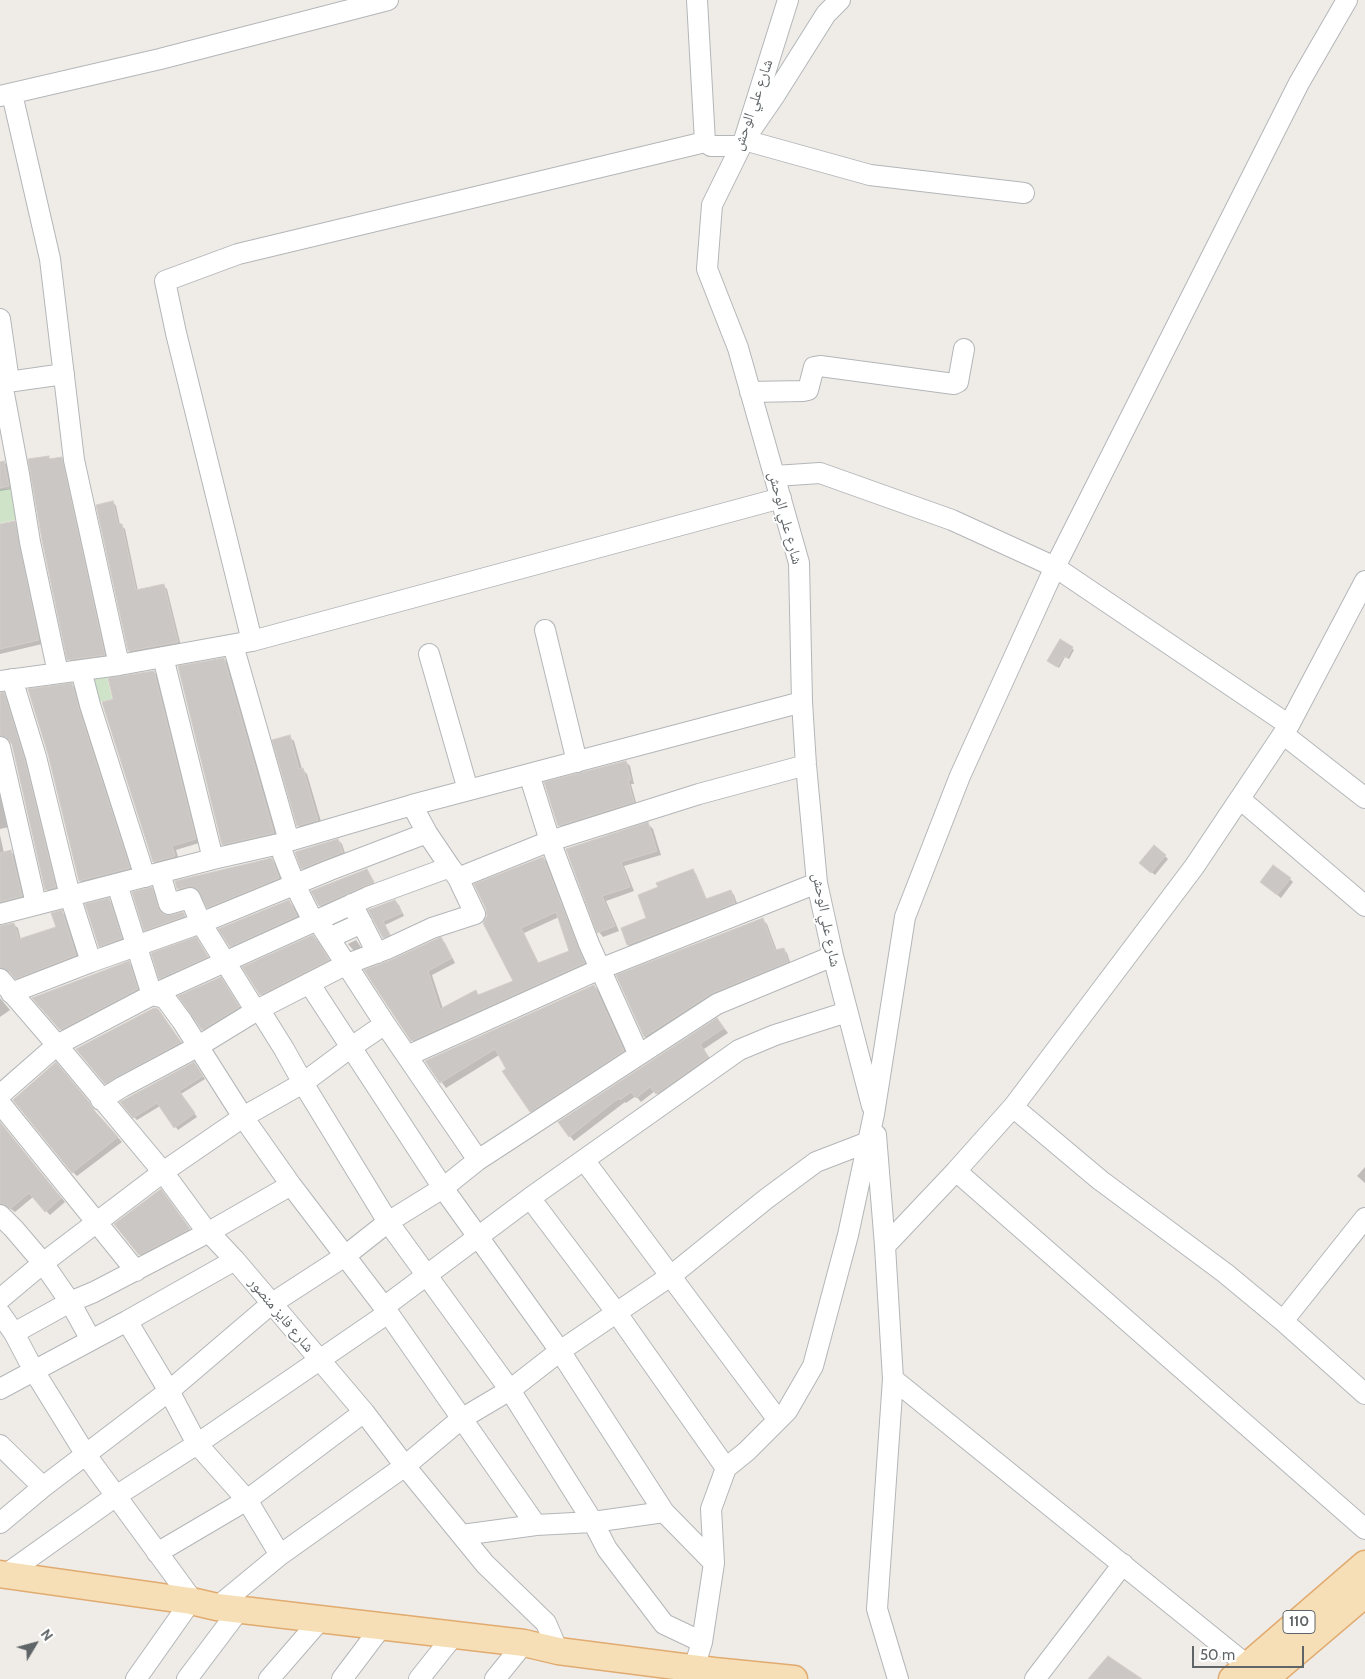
<!DOCTYPE html>
<meta charset="utf-8">
<style>
body{margin:0}
#map{position:relative;width:1365px;height:1679px;overflow:hidden;background:#efece8;font-family:Cabin,sans-serif}
canvas{display:block}
.north{position:absolute;left:10px;top:1619px;width:50px;height:50px;-webkit-text-stroke:4px #fff;paint-order:stroke;rotate:53deg;font-size:14px;font-weight:700;line-height:20px;text-align:center;color:#5f6466}
.north::after{content:'';display:block;margin:auto;width:18px;height:22px;background:#5f6466;clip-path:polygon(50% 0,100% 100%,50% 72%,0 100%)}
.scale{position:absolute;left:1192px;top:1646px;width:112px;height:22px;box-sizing:border-box;border:2px solid #5f6466;border-top:0;padding-left:6px;font-size:15px;line-height:18px;white-space:nowrap;color:#5f6466;-webkit-text-stroke:4px #fff;paint-order:stroke}
</style>
<div id="map">
<canvas width="1365" height="1679"></canvas>
<div class="north">N</div>
<div class="scale">50 m</div>
</div>
<script>
const ctx = document.querySelector('canvas').getContext('2d');
ctx.lineJoin = 'round';
function paint(path, color) { ctx.fillStyle = color; ctx.fill(path, 'evenodd'); }
const shape = rows => new Path2D(rows.map(r => 'M' + r).join(''));
function stroke(path, color, width, dash) { ctx.strokeStyle = color; ctx.lineWidth = width; ctx.lineCap = dash ? 'butt' : 'round'; ctx.setLineDash(dash || []); ctx.stroke(path); }
function label(font, color, halo, rows, align = 'center') {
  ctx.font = font + ' Cabin,"Noto Naskh Arabic",sans-serif'; ctx.lineWidth = 4; ctx.setLineDash([]); ctx.textBaseline = 'middle'; ctx.strokeStyle = halo; ctx.fillStyle = color; for (const [text, x, y, turn = 0] of rows) {
    ctx.save(); ctx.translate(x, y); ctx.rotate((+turn || 0) * Math.PI / 180); ctx.textAlign = isNaN(turn) ? turn : align; if (halo) ctx.strokeText(text, 0, 0); ctx.fillText(text, 0, 0); ctx.restore();
  }
}
const green = shape([
 [16,488,21,519,0,523,0,490],
 [105,669,112,699,93,703,86,674]
]);
const shadow = shape([
 [48,457,51,460,61,458,65,462,107,658,72,663,69,659],
 [4,462,8,466,12,489,0,491,0,463],
 [113,502,116,506,120,525,125,529,138,591,164,586,167,589,181,646,133,654,129,651],
 [14,523,19,527,42,644,0,654,0,526],
 [1060,641,1074,650,1069,659,1065,657,1059,668,1050,662],
 [224,659,228,663,277,836,227,848,223,844],
 [154,672,158,676,199,843,176,850,179,860,158,866,154,862,115,700],
 [72,685,76,689,82,713,133,872,84,885,80,881],
 [0,693,3,694,8,698,28,766,59,892,50,894,46,889,13,744,9,740,0,740],
 [289,737,294,741,302,769,307,774,322,825,303,830,298,826,274,741],
 [626,762,630,766,634,784,631,784,637,806,563,830,559,825],
 [0,789,9,827,0,829],
 [648,824,653,829,661,855,624,866,634,891,606,901,619,931,603,937,599,932,567,849],
 [0,835,4,853,11,852,15,856,26,900,0,908],
 [338,840,342,844,346,856,306,872,303,868],
 [1165,856,1168,859,1155,875,1144,866],
 [543,858,547,862,588,967,416,1045,366,971,441,939,445,943,455,963,432,975,443,1009,476,992,480,996,514,982,484,923],
 [559,917,571,952,539,964,524,933],
 [271,859,276,864,283,882,213,911,208,907,200,892,192,890,183,893,178,889],
 [366,870,376,886,323,909,320,906],
 [693,870,696,874,707,900,731,891,734,895,738,906,632,948,628,945,623,929,647,919,660,888],
 [1290,879,1293,882,1281,898,1265,885],
 [151,888,156,893,163,915,165,917,183,914,187,918,150,934,145,930],
 [109,900,112,903,124,942,103,950,100,946],
 [289,901,294,907,302,922,236,952,231,946],
 [395,901,399,905,404,916,385,925,392,938,387,941,384,937,370,911],
 [62,912,66,916,80,959,21,982,9,972,0,973,0,926,13,924,18,928,21,940,57,928],
 [763,920,767,924,777,951,783,949,787,953,791,965,649,1040,645,1037,618,976],
 [313,936,318,941,333,965,266,999,261,994],
 [356,940,363,950,356,953,348,944],
 [199,942,210,960,164,981,160,978],
 [129,963,134,968,143,995,66,1035,61,1029],
 [220,978,225,983,243,1012,208,1034,203,1029],
 [594,986,599,991,628,1056,536,1116,531,1111,499,1055,446,1088,427,1062],
 [0,998,10,1010,0,1017],
 [157,1010,185,1047,110,1088,106,1083],
 [717,1019,728,1033,704,1049,712,1062,661,1098,655,1091,641,1102,636,1096,626,1103,625,1102,574,1141,570,1136],
 [197,1067,205,1079,181,1094,197,1117,178,1130,160,1106,137,1120,134,1117],
 [60,1068,94,1109,95,1112,122,1142,77,1176,73,1172],
 [0,1123,65,1202,50,1215,33,1197,15,1212,8,1207,0,1208],
 [1365,1167,1365,1183,1357,1176],
 [165,1195,193,1234,144,1259,140,1254]
]);
const building = shape([
 [49,456,49,459,62,457,105,655,67,660,42,540,28,459,49,456],
 [4,461,9,486,0,488,0,462,4,461],
 [113,501,118,524,122,524,136,590,164,584,178,642,128,651,96,505,113,501],
 [15,521,39,640,0,649,0,524,15,521],
 [1060,639,1073,647,1067,658,1064,656,1057,667,1047,661,1060,639],
 [224,658,274,833,222,845,178,666,224,658],
 [154,671,196,839,172,846,175,856,153,862,102,702,113,699,108,678,154,671],
 [72,683,79,709,130,868,79,881,48,754,28,689,72,683],
 [4,692,25,760,56,887,45,890,12,744,8,739,1,736,0,731,0,693,4,692],
 [290,735,299,769,303,768,318,820,297,826,272,740,290,735],
 [626,761,631,780,628,780,634,802,558,826,544,782,626,761],
 [648,822,657,851,621,862,630,887,602,896,615,926,597,933,566,849,648,822],
 [338,839,343,852,301,869,295,852,338,839],
 [1154,845,1166,855,1151,873,1139,863,1154,845],
 [11,850,22,896,0,902,0,853,11,850],
 [543,857,585,963,411,1041,364,970,391,960,441,937,452,958,428,971,440,1009,476,990,478,995,513,981,483,923,487,916,486,909,474,884,543,857],
 [556,912,569,951,538,963,521,928,556,912],
 [272,858,279,878,207,908,197,889,187,887,177,889,175,881,272,858],
 [1273,865,1291,878,1277,895,1260,882,1273,865],
 [367,869,374,882,319,906,311,891,367,869],
 [693,869,706,899,731,890,735,903,627,945,621,928,646,918,638,895,658,887,656,883,693,869],
 [152,887,158,907,161,913,166,915,172,915,183,912,185,916,144,931,132,892,152,887],
 [109,898,122,938,99,947,85,904,109,898],
 [289,900,297,916,230,947,218,929,289,900],
 [395,900,402,913,383,921,390,935,383,938,368,910,395,900],
 [62,910,76,955,15,979,9,971,0,967,0,926,14,923,19,939,56,927,51,913,62,910],
 [763,918,775,950,784,948,788,962,712,993,644,1037,616,975,763,918],
 [313,935,329,960,260,995,242,967,313,935],
 [196,937,208,957,159,979,151,953,196,937],
 [129,961,138,989,60,1030,32,998,129,961],
 [221,977,239,1007,202,1030,178,996,221,977],
 [594,985,624,1051,530,1112,502,1071,506,1069,495,1049,440,1083,425,1061,594,985],
 [154,1008,158,1009,181,1042,105,1084,76,1049,154,1008],
 [717,1018,724,1028,700,1044,708,1057,656,1094,650,1087,636,1098,631,1092,620,1100,619,1098,569,1137,558,1122,717,1018],
 [56,1062,90,1103,91,1107,118,1137,72,1173,13,1100,56,1062],
 [194,1062,203,1076,179,1091,195,1113,174,1128,157,1103,133,1118,120,1102,194,1062],
 [0,1122,61,1198,45,1212,29,1193,10,1209,4,1204,0,1203,0,1122],
 [161,1189,190,1229,139,1255,114,1224,161,1189],
 [1108,1656,1142,1679,1088,1679,1108,1656]
]);
const minor = shape([
 [697,0,705,142,711,146,741,146],
 [788,0,744,140,712,205,707,269,738,348,799,563,802,702,806,765,817,883,833,956,872,1106],
 [840,0,826,14,775,95,744,140,870,175,1024,193],
 [12,94,50,259,74,460,119,665],
 [0,96,160,59,388,0],
 [0,319,9,381],
 [0,383,64,374],
 [2,383,19,474,30,542,58,673],
 [750,392,803,391,808,390,814,367,820,366,954,384,958,382,964,349],
 [775,476,820,473,952,520,1055,567,1289,725],
 [545,630,577,762],
 [252,641,176,333,165,281,238,254,705,142],
 [233,645,289,841],
 [429,654,468,790],
 [163,657,213,859],
 [81,670,90,705,145,877],
 [12,679,36,757,70,896,91,962],
 [0,681,119,665,252,641,781,498],
 [1283,734,1365,798],
 [0,747,36,904],
 [529,774,550,841,589,944,639,1055],
 [1240,799,1365,906],
 [412,805,427,833,450,867],
 [279,844,295,885,313,921,320,924,385,1024,478,1160],
 [160,873,169,904,190,898,201,923,247,997,254,1008,259,1009,284,1049,303,1083,388,1222,510,1390,593,1522,607,1549,664,1624,702,1642],
 [458,878,550,841,699,794,806,765],
 [117,884,152,995,165,998,182,1021,243,1117,291,1185,384,1307,536,1525],
 [352,904,377,953],
 [0,914,213,859,279,844,412,805,802,702],
 [329,938,362,923],
 [0,979,57,1045,163,1172,202,1225,235,1260,364,1412,405,1466,485,1564,546,1623,558,1651],
 [309,983,443,1188,560,1351,664,1512,714,1563],
 [11,993,91,962,201,923,330,870,427,833],
 [407,1056,600,969,817,883],
 [0,1095,57,1045,152,995,368,897,450,867,458,878,475,914,432,928,387,949,347,964,259,1009,197,1047,122,1087,101,1100],
 [0,1103,136,1271],
 [1013,1107,1100,1180,1225,1273,1283,1321,1365,1394],
 [876,1135,885,1246,893,1379,877,1609,898,1679],
 [584,1160,778,1420],
 [956,1171,1365,1529],
 [530,1198,616,1312,726,1468],
 [0,1215,14,1229,43,1263,70,1302,91,1340],
 [885,1246,956,1171,1013,1107,1194,867,1289,725,1365,581],
 [0,1299,43,1263,163,1172,243,1117,303,1083,350,1048,385,1024],
 [384,1307,530,1198,739,1050,775,1035,847,1012],
 [0,1313,14,1333,34,1371,86,1455,193,1601],
 [127,1321,169,1391,197,1444,247,1500,280,1555],
 [1283,1321,1365,1218],
 [14,1333,70,1302,94,1292,209,1232,291,1185],
 [893,1379,1248,1666],
 [0,1389,127,1321,235,1260],
 [0,1445,43,1487],
 [0,1523,43,1487,169,1391,271,1304,345,1256,388,1222,443,1188,478,1160,717,1004,833,956],
 [462,1535,536,1525,593,1522,664,1512],
 [157,1553,247,1500,364,1412],
 [5,1575,116,1496,197,1444,388,1313],
 [217,1607,280,1555,405,1466,461,1419,510,1390,560,1351,672,1275,766,1199,816,1162,868,1142],
 [694,1668,702,1642,714,1563,711,1509,726,1468,747,1451,787,1411,813,1366,848,1235,874,1114,905,917,960,776,1055,567,1299,83,1347,0],
 [136,1679,191,1601],
 [187,1679,239,1610],
 [269,1679,321,1619],
 [342,1679,382,1626],
 [419,1679,454,1635],
 [495,1679,524,1643],
 [1035,1679,1123,1564]
]);
const major = shape([
 [0,1574,191,1601,217,1607,524,1643,558,1651,714,1671,794,1679],
 [1232,1679,1365,1564],
 [1265,1679,1365,1594]
]);
const shields = [
 [1299,1622,32]
];
const shieldNames = [
 ["110",1299,1622]
];
const streetNames = [
 ["شارع علي الوحش",753,105,-71],
 ["شارع علي الوحش",785,518,75],
 ["شارع علي الوحش",826,920,79],
 ["شارع فايز منصور",281,1315,50]
];
paint(green, '#cee3c8');
paint(shadow, '#0003');
paint(building, '#cbc7c5');
stroke(building, '#d4cdc7', 1);
stroke(minor, '#b3b6b8', 22);
stroke(major, '#e1ab70', 29);
stroke(minor, '#fff', 20);
stroke(major, '#f6dfb7', 26);
for (const [x, y, w] of shields) { const box = new Path2D(); box.roundRect(x - w / 2, y - 11.5, w, 23, 4); ctx.fillStyle = '#fff'; ctx.fill(box); stroke(box, '#5f6466', 1); }
label('bold 14px', '#5f6466', null, shieldNames);
label('15px', '#5f6466', '#fff', streetNames);
</script>
